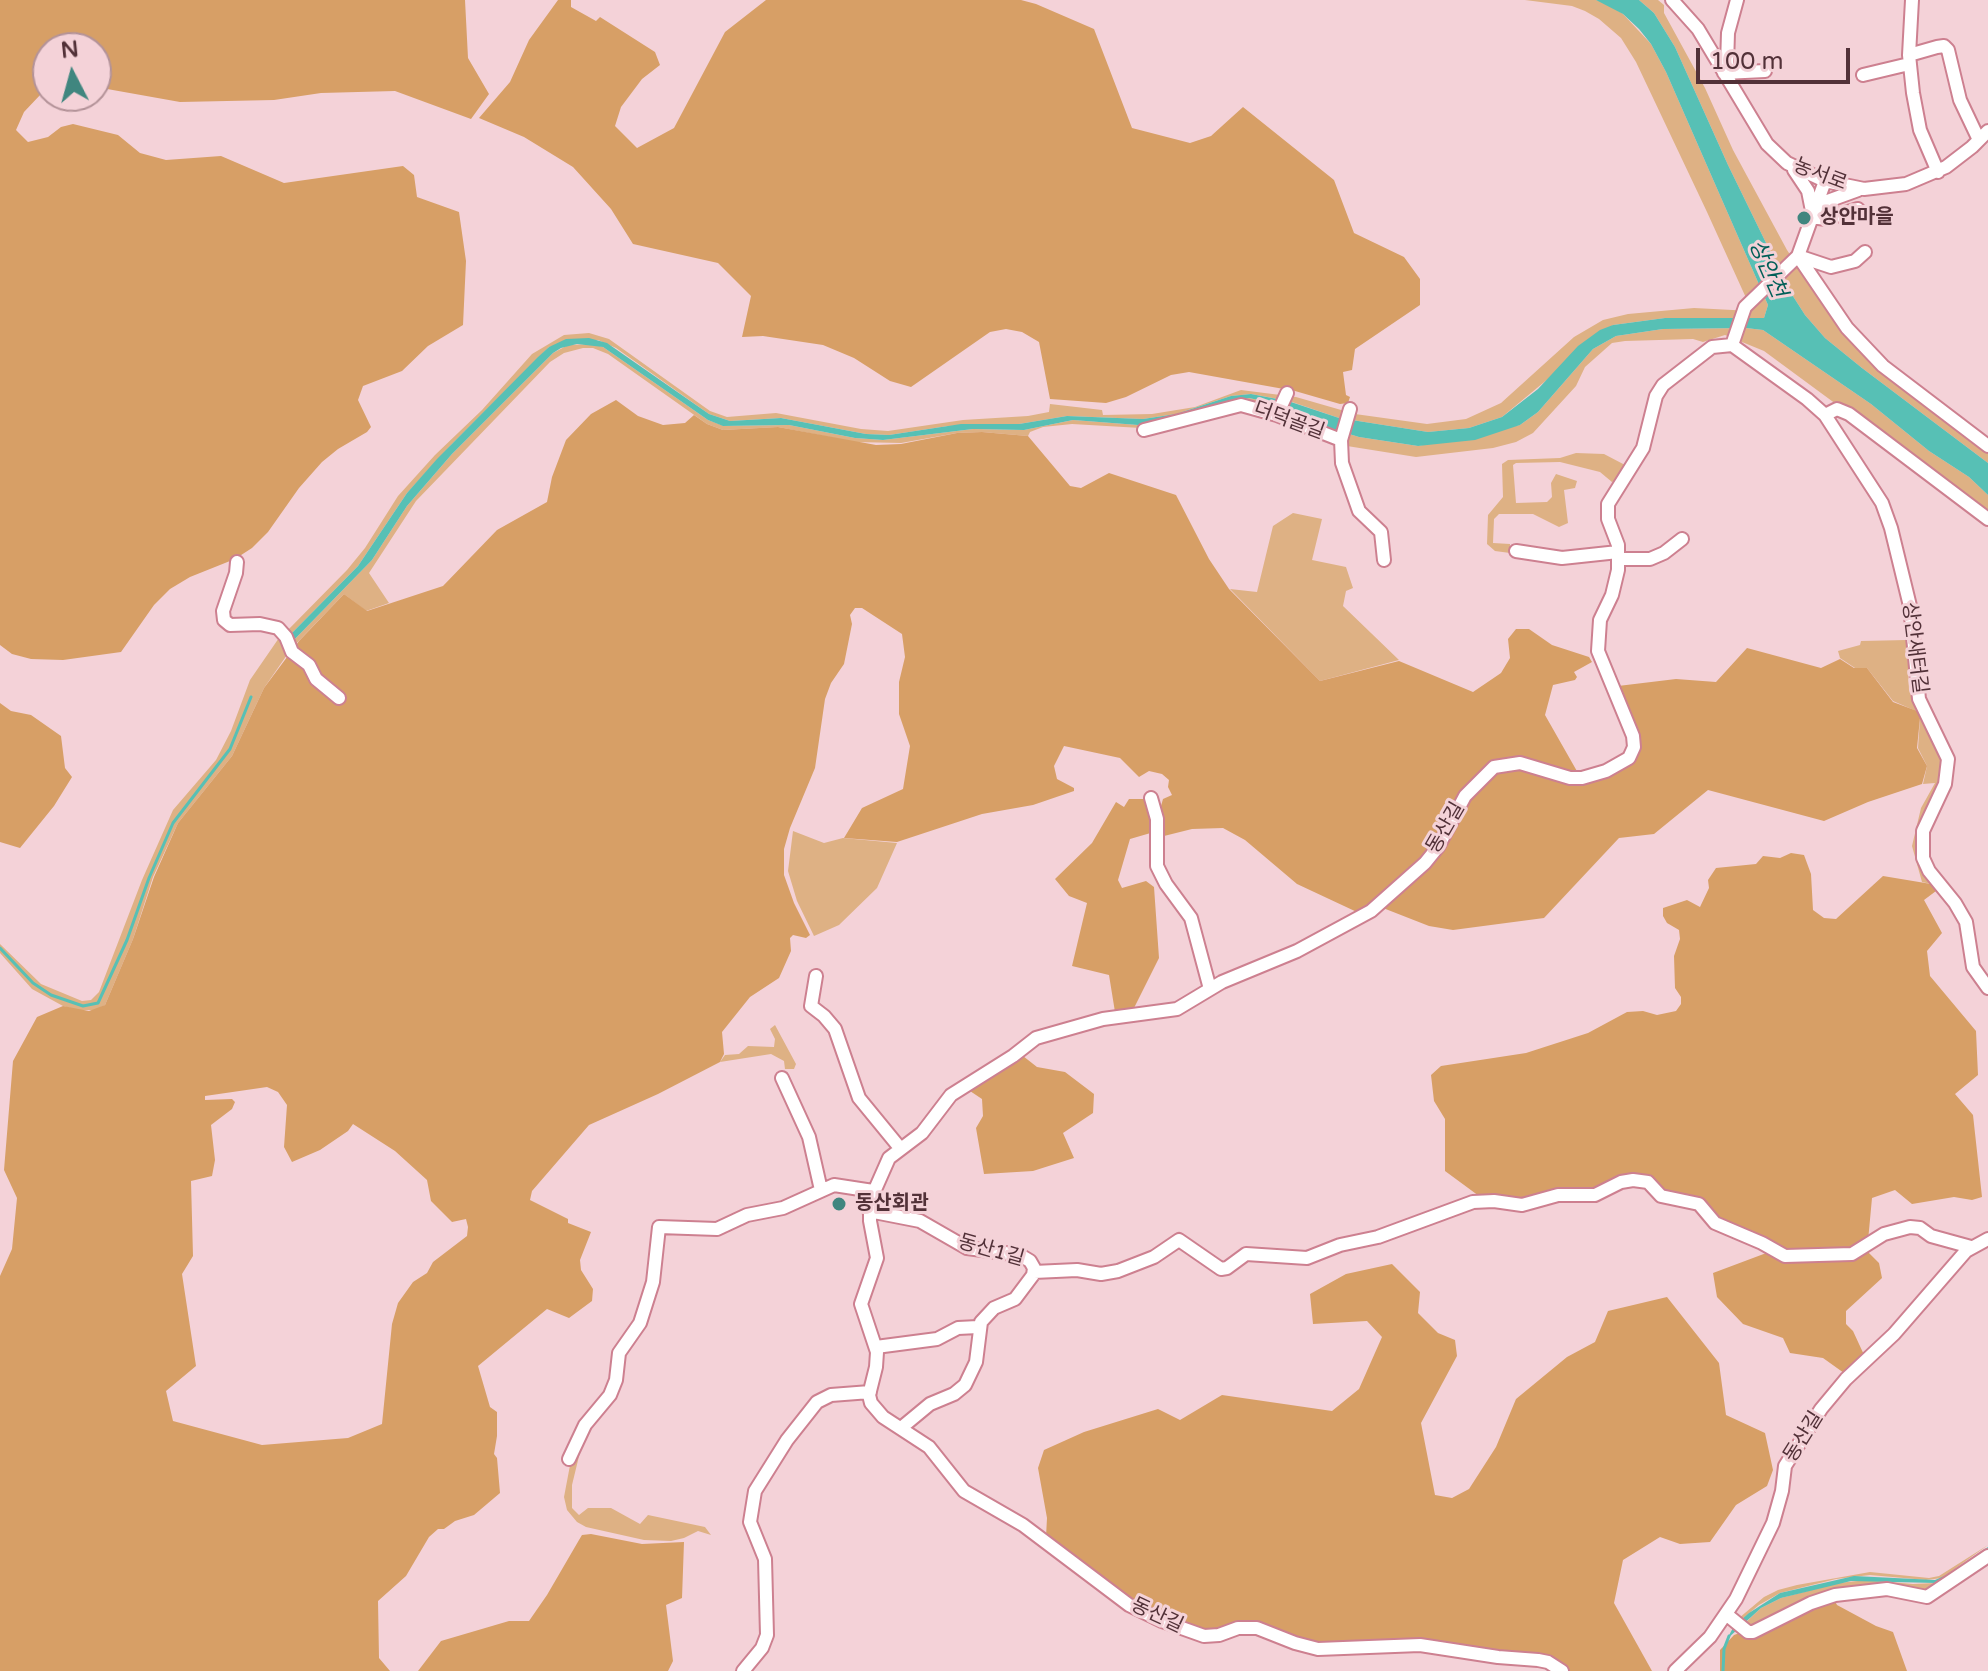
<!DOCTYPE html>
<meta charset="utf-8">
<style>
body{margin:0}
#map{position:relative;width:1988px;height:1671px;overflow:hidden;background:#f4d2d8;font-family:"Varela Round",sans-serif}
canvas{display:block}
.north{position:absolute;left:32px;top:32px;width:80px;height:80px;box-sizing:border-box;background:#f4d2d8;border:2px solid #b39298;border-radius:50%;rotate:354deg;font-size:22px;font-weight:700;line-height:32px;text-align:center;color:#523138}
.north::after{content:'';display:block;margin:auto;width:28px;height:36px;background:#40867f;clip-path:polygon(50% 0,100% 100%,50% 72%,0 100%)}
.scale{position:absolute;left:1696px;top:48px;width:154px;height:36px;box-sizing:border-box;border:4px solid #523138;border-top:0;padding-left:10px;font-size:24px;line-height:28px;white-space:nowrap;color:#523138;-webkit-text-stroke:6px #f4d2d8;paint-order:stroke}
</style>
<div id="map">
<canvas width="1988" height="1671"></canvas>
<div class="north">N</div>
<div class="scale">100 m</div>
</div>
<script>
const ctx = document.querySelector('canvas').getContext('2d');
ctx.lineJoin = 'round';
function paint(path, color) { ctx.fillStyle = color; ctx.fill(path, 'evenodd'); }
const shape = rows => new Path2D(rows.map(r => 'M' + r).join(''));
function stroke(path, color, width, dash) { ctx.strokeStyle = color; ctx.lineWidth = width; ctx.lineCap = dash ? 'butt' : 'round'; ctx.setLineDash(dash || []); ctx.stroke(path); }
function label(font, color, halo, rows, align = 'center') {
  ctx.font = font + ' "Varela Round","Noto Sans KR",sans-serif'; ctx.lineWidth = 6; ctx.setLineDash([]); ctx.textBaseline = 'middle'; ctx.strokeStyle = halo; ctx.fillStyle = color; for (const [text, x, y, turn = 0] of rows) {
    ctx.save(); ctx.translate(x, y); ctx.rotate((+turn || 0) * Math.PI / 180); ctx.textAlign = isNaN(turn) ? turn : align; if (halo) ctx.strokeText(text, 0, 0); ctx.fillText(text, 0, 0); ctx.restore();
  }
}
const green = shape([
 [1525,0,1596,0,1607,3,1623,14,1651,44,1666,72,1768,305,1764,318,1665,318,1613,325,1502,417,1469,428,1428,432,1339,418,1289,401,1251,394,1231,396,1176,414,1143,419,1067,416,1019,424,948,426,889,435,866,434,781,418,730,421,709,414,616,348,598,340,549,347,451,445,407,493,358,566,289,636,286,632,347,570,365,548,398,496,435,455,482,410,532,354,564,335,589,333,609,339,710,411,727,417,776,413,861,429,888,431,963,420,1028,416,1049,412,1050,404,1102,410,1103,415,1152,414,1195,407,1241,390,1296,397,1355,414,1427,424,1466,419,1501,403,1574,337,1603,320,1628,314,1694,308,1752,311,1707,212,1636,62,1621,38,1599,19,1585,11,1572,6],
 [1639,0,1658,0,1664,5,1664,13,1705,88,1733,150,1787,250,1823,304,1844,330,1988,450,1988,463,1862,368,1825,338,1805,315,1789,290,1728,165,1675,47,1654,13],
 [1746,328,1763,330,1871,404,1929,451,1969,477,1988,495,1988,516,1764,351,1725,335,1703,342,1693,339,1625,341,1612,343,1585,367,1576,386,1533,433,1516,442,1493,448,1416,457,1347,446,1257,404,1141,428,1072,424,1043,427,1030,432,1028,436,982,432,957,433,901,443,855,442,778,427,723,430,707,424,608,354,593,348,583,348,564,353,550,362,416,501,369,573,389,603,366,611,344,594,292,648,291,643,372,560,407,506,452,454,553,353,568,345,592,344,603,347,708,420,724,426,789,425,855,438,883,440,973,429,1024,430,1073,420,1138,425,1249,398,1286,406,1323,426,1359,437,1418,446,1520,425,1538,412,1593,349,1616,336,1663,329],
 [1576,453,1604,454,1625,465,1617,480,1612,482,1600,472,1560,462,1516,463,1513,465,1516,503,1547,502,1552,497,1551,483,1556,474,1577,481,1575,488,1564,490,1568,523,1559,527,1533,514,1499,514,1494,519,1493,543,1510,544,1510,553,1495,551,1487,544,1488,515,1503,497,1502,464,1508,460,1560,458],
 [1293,513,1322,519,1312,560,1346,567,1353,588,1346,591,1343,606,1399,660,1320,681,1230,589,1257,592,1273,526],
 [281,635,289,652,264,688,232,756,178,823,153,877,133,939,105,1005,96,1010,77,1010,63,1006,32,989,0,953,0,944,41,984,82,1001,91,1000,99,992,142,880,173,810,216,760,231,731,250,680],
 [1907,640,1909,690,1916,711,1893,701,1867,668,1855,668,1840,658,1838,651,1860,645,1861,641],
 [1920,719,1942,754,1943,767,1937,791,1924,812,1917,840,1920,865,1931,884,1922,882,1912,846,1921,808,1935,783,1923,784,1927,766,1918,748],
 [793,831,824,843,843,838,897,843,877,888,839,925,814,936,797,901,788,871],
 [775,1025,796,1064,794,1069,785,1069,784,1061,771,1054,720,1062,725,1055,739,1054,748,1046,774,1047,775,1039,770,1029],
 [587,1426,591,1429,581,1448,572,1485,572,1508,579,1515,588,1508,611,1508,640,1524,648,1515,705,1527,711,1535,698,1531,684,1538,671,1541,644,1540,586,1527,577,1522,567,1510,564,1497,571,1460],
 [1988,1545,1942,1578,1926,1580,1870,1575,1836,1579,1780,1593,1759,1605,1741,1620,1739,1618,1764,1597,1778,1590,1797,1585,1870,1572,1929,1578,1939,1576],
 [1988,1549,1936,1587,1923,1592,1860,1589,1752,1629,1745,1623,1761,1608,1781,1598,1838,1583,1867,1580,1913,1584,1936,1583]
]);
const forest = shape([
 [0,0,465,0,468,58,489,94,471,119,395,91,321,93,274,100,180,102,96,87,96,48,48,48,48,92,41,94,24,112,16,130,28,142,48,137,61,127,73,124,118,135,140,153,166,160,221,156,284,183,403,166,414,175,417,197,459,212,466,261,463,325,428,346,402,371,363,386,358,400,371,427,367,432,338,449,322,462,299,488,268,532,252,548,235,559,190,577,170,589,154,605,121,652,63,660,31,659,12,654,0,645],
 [558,0,571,0,571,7,596,21,600,17,655,52,660,65,642,79,621,107,615,126,637,148,674,128,725,32,766,0,1021,0,1036,4,1094,29,1132,128,1190,143,1211,136,1243,107,1334,180,1354,233,1404,257,1420,279,1420,305,1355,349,1352,370,1343,372,1346,395,1350,397,1348,403,1340,404,1295,391,1189,372,1171,375,1126,397,1106,403,1050,399,1039,342,1022,332,1006,329,990,332,911,387,890,381,854,358,823,345,763,336,742,337,751,296,718,263,633,244,611,209,573,167,524,137,479,118,510,82,529,40],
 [616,400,638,416,663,425,685,423,694,415,707,424,723,430,778,427,876,445,901,444,957,433,982,432,1028,436,1070,486,1081,488,1109,473,1176,495,1209,559,1229,589,1320,681,1399,661,1473,692,1501,673,1510,658,1508,639,1516,629,1529,629,1552,645,1589,657,1592,662,1574,672,1577,677,1575,680,1553,685,1545,715,1578,773,1609,776,1631,763,1638,753,1639,744,1618,686,1676,679,1716,682,1747,648,1821,668,1840,659,1854,668,1867,668,1893,702,1917,711,1920,718,1917,748,1927,766,1922,784,1868,802,1824,821,1708,790,1654,834,1619,838,1544,918,1453,930,1429,926,1383,908,1359,913,1297,884,1245,840,1223,828,1192,829,1160,837,1161,806,1163,799,1172,795,1168,787,1169,780,1162,774,1149,771,1139,777,1120,758,1064,746,1054,766,1057,779,1074,788,1074,791,1033,805,982,814,897,842,844,838,862,808,903,789,910,746,899,714,899,682,905,657,902,634,862,608,855,608,850,615,852,624,844,664,831,683,825,699,815,768,790,828,784,849,784,875,794,903,810,935,806,938,793,935,790,938,791,951,779,978,750,997,722,1032,724,1054,720,1062,658,1094,589,1125,532,1191,530,1200,568,1219,568,1223,591,1232,580,1260,581,1270,593,1289,592,1301,569,1318,547,1309,478,1366,490,1407,497,1412,497,1436,494,1454,497,1458,500,1493,474,1515,455,1521,444,1529,438,1529,429,1537,406,1576,378,1601,379,1658,390,1671,0,1671,0,1276,12,1249,17,1198,4,1170,13,1061,37,1017,63,1006,89,1011,105,1005,133,939,154,877,178,823,232,756,264,688,299,641,344,594,367,611,443,586,497,530,547,502,552,477,566,440,591,414],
 [267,1087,278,1092,287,1105,284,1147,292,1162,320,1150,348,1131,353,1124,395,1151,427,1180,431,1201,452,1222,466,1219,468,1227,467,1236,433,1262,427,1273,413,1282,398,1303,392,1324,382,1424,348,1438,262,1445,173,1421,166,1391,196,1366,182,1274,193,1256,191,1181,212,1176,215,1160,211,1125,232,1109,235,1102,232,1099,205,1100,205,1096],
 [0,703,11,711,31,715,61,736,65,768,72,777,54,806,20,848,0,842],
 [1129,799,1145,799,1154,832,1130,839,1118,880,1122,888,1146,881,1154,887,1159,958,1133,1010,1115,1012,1109,975,1072,966,1087,903,1069,896,1055,879,1092,843,1116,802,1124,807],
 [1791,853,1804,855,1811,874,1813,910,1824,918,1836,919,1883,876,1931,884,1936,891,1924,900,1942,933,1927,951,1930,976,1976,1031,1978,1075,1955,1094,1973,1115,1982,1197,1972,1200,1954,1197,1912,1204,1895,1190,1872,1198,1868,1241,1859,1250,1797,1255,1739,1233,1709,1213,1667,1196,1650,1181,1532,1200,1480,1199,1479,1196,1445,1171,1445,1119,1434,1101,1431,1075,1441,1066,1526,1053,1588,1033,1627,1012,1643,1011,1657,1015,1676,1011,1681,1004,1681,997,1675,988,1674,956,1680,939,1679,930,1667,923,1663,916,1663,908,1687,900,1700,907,1709,888,1708,880,1716,868,1756,864,1763,856,1780,858],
 [1023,1056,1037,1067,1065,1072,1094,1094,1093,1113,1063,1133,1074,1158,1033,1171,984,1174,976,1128,983,1116,982,1099,967,1089],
 [1866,1250,1879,1263,1882,1278,1846,1311,1846,1324,1853,1331,1865,1357,1844,1373,1823,1358,1790,1353,1783,1338,1743,1324,1717,1297,1713,1273,1769,1252],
 [1392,1264,1420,1292,1418,1313,1438,1333,1455,1340,1457,1356,1421,1423,1435,1495,1452,1498,1469,1489,1496,1447,1516,1399,1567,1357,1595,1342,1608,1311,1667,1297,1719,1363,1726,1415,1765,1433,1773,1470,1767,1486,1736,1505,1710,1542,1680,1544,1660,1537,1623,1560,1614,1603,1652,1671,1569,1671,1549,1659,1310,1642,1253,1622,1218,1630,1199,1630,1130,1601,1046,1537,1047,1518,1038,1468,1044,1450,1084,1432,1158,1409,1180,1420,1222,1395,1332,1411,1359,1389,1382,1337,1367,1321,1313,1324,1310,1294,1346,1274],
 [591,1534,642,1544,684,1542,682,1598,666,1605,673,1661,668,1671,418,1671,441,1641,509,1621,529,1621,547,1595,579,1540,582,1535],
 [1834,1599,1837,1605,1876,1626,1893,1632,1907,1671,1720,1671,1720,1650,1734,1635]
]);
const water = shape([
 [1596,0,1639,0,1654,13,1675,47,1728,165,1789,290,1805,315,1825,338,1862,368,1988,463,1988,495,1969,477,1929,451,1871,404,1763,330,1746,328,1663,329,1616,336,1593,349,1538,412,1520,425,1475,440,1418,446,1359,437,1323,426,1286,406,1249,398,1138,425,1073,420,1024,430,973,429,883,440,855,438,789,425,723,426,708,420,603,347,577,344,561,348,553,353,452,454,407,506,372,560,291,643,289,636,358,566,407,493,437,459,538,357,549,347,566,339,589,338,607,343,709,414,730,421,781,418,866,434,889,435,961,424,1019,424,1067,416,1143,419,1176,414,1231,396,1251,394,1288,401,1339,418,1428,432,1469,428,1502,417,1538,389,1578,346,1600,330,1613,325,1665,318,1764,318,1768,305,1666,72,1651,44,1639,29,1623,14],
 [1988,1547,1988,1549,1943,1581,1936,1583,1851,1581,1781,1598,1761,1608,1727,1639,1734,1626,1749,1613,1780,1593,1854,1576,1935,1580,1949,1574]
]);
const stream = shape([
 [0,948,33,983,51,995,83,1006,98,1003,127,940,149,878,173,823,230,749,251,697],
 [1723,1671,1724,1649,1729,1636]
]);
const minor = shape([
 [1672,0,1698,29,1767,144,1787,163,1825,181,1864,189,1906,184,1946,167,1972,147,1988,131],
 [1737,0,1728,33,1727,65,1724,73,1765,71],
 [1912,0,1909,55,1913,93,1920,130,1938,172],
 [1909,55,1937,47,1944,46,1948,50,1960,100,1979,140],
 [1863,75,1909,64],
 [1794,170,1808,191,1812,211],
 [1814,212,1825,202,1858,190],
 [1811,217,1826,219,1858,209],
 [1798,256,1847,328,1883,366,1988,446],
 [1798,256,1831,267,1855,261,1865,252],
 [1732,345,1807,399,1825,415,1882,503,1891,528,1910,606,1919,699,1948,759,1945,784,1923,831,1923,858,1929,871,1955,903,1966,922,1973,967,1988,988],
 [1732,345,1745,307,1798,256,1825,181],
 [1350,409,1341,440,1342,463,1359,511,1381,532,1384,560],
 [1277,415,1287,393],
 [1825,415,1837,409,1849,414,1988,519],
 [1144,430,1241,405,1277,415,1341,440],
 [1516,551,1562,558,1618,552],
 [1618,559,1650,559,1664,553,1682,539],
 [237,562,236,573,223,611,224,620,230,625,260,624,278,628,286,637,292,652,309,665,316,679,339,698],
 [1151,798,1157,819,1157,866,1166,884,1191,918,1210,989],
 [816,976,811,1006,824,1016,835,1029,859,1098,900,1148],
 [782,1078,809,1137,821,1190],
 [869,1211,920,1221,967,1248,1020,1255,1030,1261,1034,1268,1033,1275,1015,1299,994,1308,981,1322,976,1362,965,1385,954,1394,930,1404,901,1428],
 [1034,1272,1077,1270,1101,1274,1118,1271,1154,1257,1179,1240,1221,1269,1227,1268,1246,1254,1307,1258,1340,1245,1378,1237,1473,1202,1494,1201,1522,1205,1558,1195,1595,1195,1621,1182,1633,1180,1648,1182,1661,1196,1699,1204,1715,1223,1762,1243,1785,1256,1852,1254,1884,1234,1910,1227,1920,1228,1931,1236,1971,1247],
 [876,1347,937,1339,958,1328,978,1327],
 [569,1459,585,1425,610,1395,616,1380,619,1353,640,1323,653,1282,659,1227,717,1229,747,1215,783,1208,834,1185,873,1191],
 [1726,1614,1748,1632,1753,1632,1811,1603,1835,1595,1887,1589,1927,1597,1988,1556],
 [743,1671,762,1648,767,1635,765,1559,750,1522,755,1491,787,1440,817,1402,831,1395,870,1392],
 [1562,1671,1548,1662,1538,1660,1498,1657,1420,1645,1318,1649,1295,1643,1257,1628,1238,1628,1219,1635,1204,1636,1162,1621,1129,1605,1023,1525,964,1491,929,1447,883,1417,871,1403,869,1395,876,1367,877,1352,861,1304,877,1258,870,1221,870,1201,889,1158,922,1133,951,1095,1013,1056,1036,1038,1103,1019,1177,1009,1222,982,1297,951,1371,911,1425,863,1438,847,1465,796,1494,767,1520,763,1570,778,1582,778,1606,771,1629,758,1634,747,1633,736,1598,651,1600,620,1612,595,1618,570,1618,545,1608,519,1608,504,1643,448,1656,396,1663,385,1712,347,1732,345],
 [1675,1671,1710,1637,1736,1599,1773,1523,1782,1491,1785,1466,1821,1409,1846,1379,1894,1334,1966,1251,1988,1239]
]);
const markers = [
 [1804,218,8,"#40867f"],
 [839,1204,8,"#40867f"]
];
const streetNames = [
 ["농서로",1820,175,21],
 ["더덕골길",1289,421,20],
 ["상안새터길",1914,648,83],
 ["동산길",1446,828,-60],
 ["동산1길",991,1251,16],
 ["동산길",1804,1437,-58],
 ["동산길",1157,1616,25]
];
const poiNames = [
 ["상안마을",1820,218],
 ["동산회관",855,1204]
];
const waterNames = [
 ["상안천",1767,269,66]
];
paint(green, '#deb184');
paint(forest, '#d79f66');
paint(water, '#57c0b5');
stroke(stream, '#57c0b5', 3);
stroke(minor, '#cd8090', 16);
stroke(minor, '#fff', 12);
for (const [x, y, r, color] of markers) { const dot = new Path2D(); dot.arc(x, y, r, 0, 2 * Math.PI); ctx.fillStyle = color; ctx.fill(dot); stroke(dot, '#f4d2d8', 3); }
label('20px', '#523138', '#f4d2d8', streetNames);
label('bold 20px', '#523138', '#f4d2d8', poiNames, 'left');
label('italic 22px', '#005f58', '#f4d2d8', waterNames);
</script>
